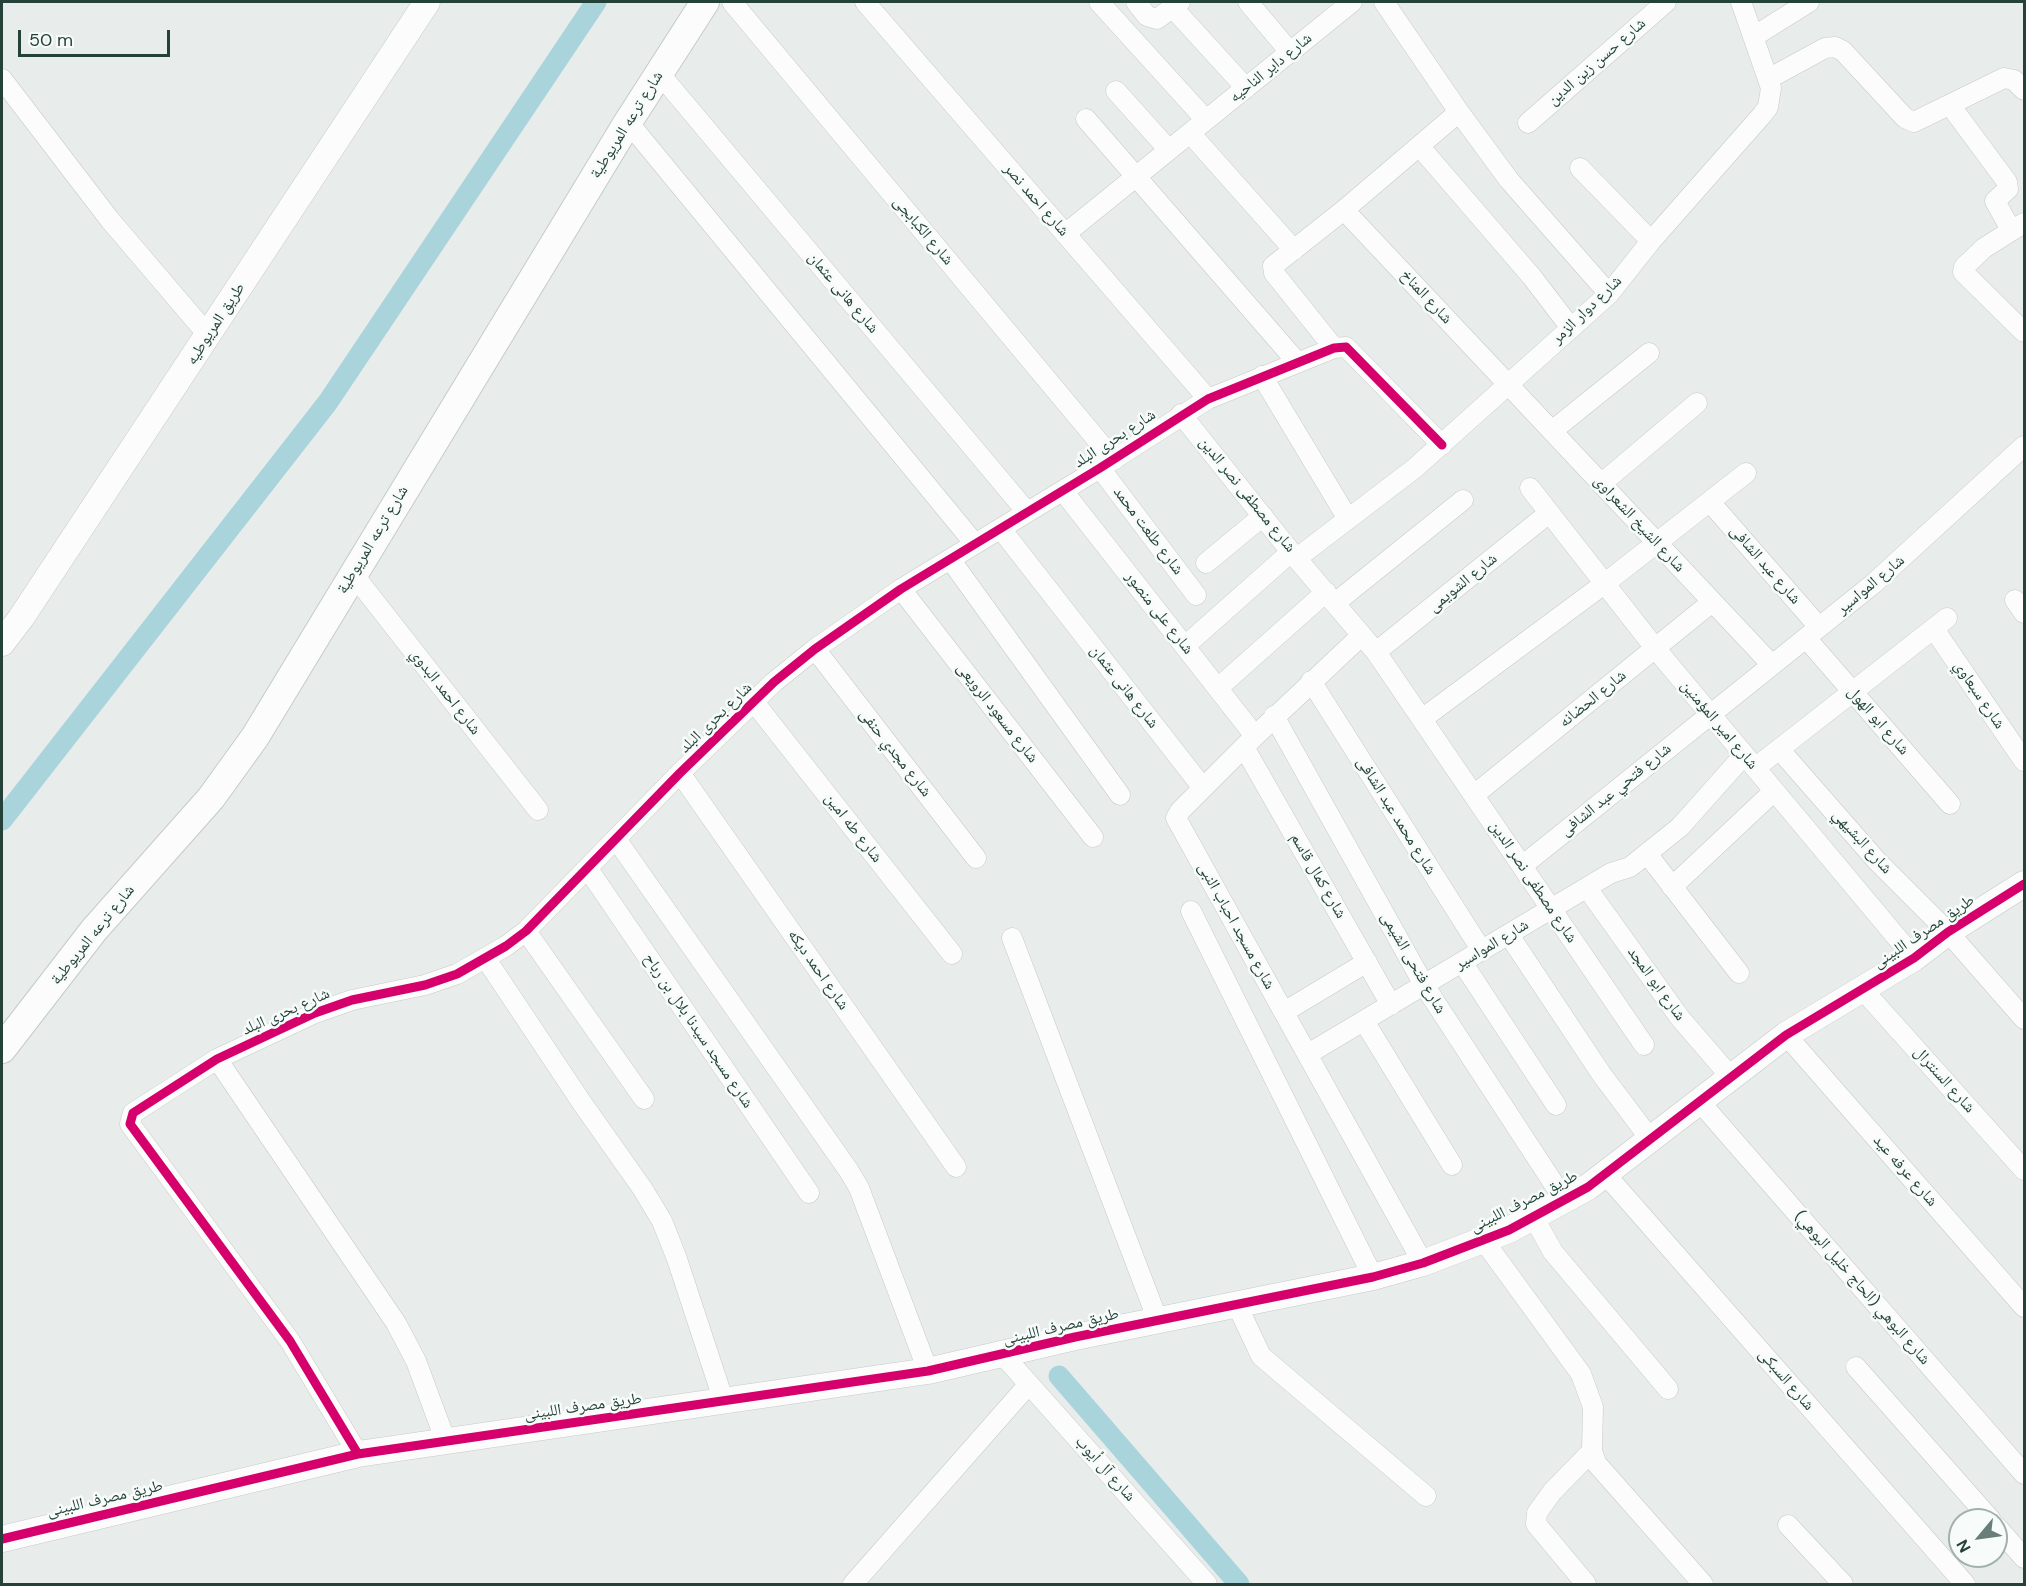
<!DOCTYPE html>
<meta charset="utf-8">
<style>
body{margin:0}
#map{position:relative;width:2026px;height:1586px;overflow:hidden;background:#e8edeb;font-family:"DM Sans",sans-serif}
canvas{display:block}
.frame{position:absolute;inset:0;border:3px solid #24423a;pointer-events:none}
.north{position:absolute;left:1948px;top:1508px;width:60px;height:60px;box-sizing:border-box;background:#f7fbf9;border:2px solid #a3b1ad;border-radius:50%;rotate:241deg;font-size:16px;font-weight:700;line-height:24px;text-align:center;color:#24423a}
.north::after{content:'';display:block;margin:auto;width:21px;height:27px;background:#697e78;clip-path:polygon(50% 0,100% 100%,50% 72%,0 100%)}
.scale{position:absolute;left:18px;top:30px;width:152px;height:27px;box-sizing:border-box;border:3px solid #24423a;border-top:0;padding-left:8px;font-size:18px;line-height:21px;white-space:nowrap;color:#24423a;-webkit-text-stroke:4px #f7fbf9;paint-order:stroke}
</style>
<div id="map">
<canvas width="2026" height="1586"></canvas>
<div class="frame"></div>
<div class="north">N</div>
<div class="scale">50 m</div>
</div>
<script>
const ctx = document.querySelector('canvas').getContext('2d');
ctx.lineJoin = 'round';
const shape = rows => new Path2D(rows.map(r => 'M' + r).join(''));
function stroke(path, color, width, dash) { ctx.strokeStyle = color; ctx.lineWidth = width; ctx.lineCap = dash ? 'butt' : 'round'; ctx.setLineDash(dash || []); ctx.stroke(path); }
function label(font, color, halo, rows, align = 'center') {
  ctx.font = font + ' "DM Sans","Noto Naskh Arabic",sans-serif'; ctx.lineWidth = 5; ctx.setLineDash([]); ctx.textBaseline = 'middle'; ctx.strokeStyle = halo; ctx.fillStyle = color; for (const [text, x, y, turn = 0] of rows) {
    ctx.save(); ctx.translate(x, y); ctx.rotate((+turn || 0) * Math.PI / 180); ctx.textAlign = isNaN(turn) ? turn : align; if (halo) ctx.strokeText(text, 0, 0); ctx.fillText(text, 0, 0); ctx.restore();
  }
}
const canal = shape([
 [2,820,328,402,596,2],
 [1059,1376,1239,1584]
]);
const minor = shape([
 [732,2,1114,460],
 [865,2,1208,399],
 [1099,2,1206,120],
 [1136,2,1147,16,1157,19,1180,2],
 [1248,2,1290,52],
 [1384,2,1459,112,1509,180,1609,294],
 [1173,8,1246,88],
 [1753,37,1809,2],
 [659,73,1027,512],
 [2,79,110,220,208,335],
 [1768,79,1825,48,1835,47,1843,51,1905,118,1914,122,2004,78,2014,80,2024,90],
 [1116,91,1169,150],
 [1950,105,2007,182,2008,189,1995,201,2011,230],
 [1086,119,1297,362],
 [628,122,975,544],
 [1528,123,1666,2],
 [1190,133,1294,250],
 [1420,147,1532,277,1571,328],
 [1580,168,1651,241],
 [1344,210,1772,665],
 [2024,223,1984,248,1964,267,1963,272,2024,332],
 [1065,234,1352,2],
 [1334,348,1274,273,1273,266,1344,210,1459,112],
 [1262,376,1348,519],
 [1181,414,1291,552,1376,652,1644,1045],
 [1552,431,1649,353],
 [1100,468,1196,595],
 [1601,484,1697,403],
 [1530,488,1655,648,1914,958],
 [1063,491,1255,736],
 [1710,502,1819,627],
 [1001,529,1203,788],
 [1297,558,1415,468,1609,294,1651,241,1762,115,1768,107,1771,88,1741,2],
 [950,559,1120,795],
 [1206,563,1263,516],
 [353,574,538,810],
 [901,589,1093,837],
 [2015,600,2024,613],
 [1335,603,1463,500],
 [1934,629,2024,761],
 [1362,635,1255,736,1180,811,1176,818,1423,1263],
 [1806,638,1950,804],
 [1185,646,1291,552],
 [815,649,976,858],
 [1376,652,1549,513],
 [1311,681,1482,951],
 [1218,688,1326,592],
 [754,702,952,954],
 [1274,716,1424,985,1565,1201],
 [1422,719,1604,584,1746,473],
 [1244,747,1391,1005],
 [1779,749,1877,861,1948,932,2024,1019],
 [1755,768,1947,618],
 [680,773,956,1167],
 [1474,795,1712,602],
 [616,839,849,1171,859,1188,928,1371],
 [1648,855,1739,973],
 [1522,866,1873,584,2024,446],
 [588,869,809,1193],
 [1672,887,1774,791],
 [1587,888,1680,1018,1730,1076],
 [1191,911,1373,1277],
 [526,931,644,1099],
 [1509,935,1602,1075,1651,1140],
 [1012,938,1158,1321],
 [486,959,582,1103,642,1188,662,1221,677,1259,724,1402],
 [1462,962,1556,1105],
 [1863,990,2024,1170],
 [1284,1012,1367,962],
 [1364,1021,1452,1165],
 [1786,1035,2024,1307],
 [1308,1054,1611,873,1630,867,1680,827,1744,755],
 [217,1059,396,1323,416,1361,446,1442],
 [1699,1101,2024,1474],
 [1606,1175,1965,1584],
 [1534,1218,1553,1252,1668,1389],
 [1484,1241,1581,1374,1593,1407,1592,1451,1596,1463,1703,1584],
 [1237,1305,1261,1356,1426,1496],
 [1003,1355,1207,1584],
 [1856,1367,1991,1520],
 [358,1454,290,1341,130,1124,133,1113,217,1059,315,1013,352,1000,425,985,457,974,506,946,526,931,680,773,774,682,815,649,901,589,1100,468,1208,399,1334,348,1346,347,1442,445],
 [1788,1525,1843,1584],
 [1996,1526,2024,1558],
 [853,1584,1029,1384],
 [1586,1584,1536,1524,1537,1513,1552,1492,1592,1451]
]);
const tertiary = shape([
 [2,643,21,618,427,2],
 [2,1539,358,1454,928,1371,1075,1337,1373,1277,1423,1263,1509,1230,1588,1187,1786,1035,1914,958,1948,932,2024,884]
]);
const secondary = shape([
 [2,1049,94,930,211,798,255,737,628,122,705,2]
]);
const cycleway = shape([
 [358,1454,290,1341,130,1124,133,1113,217,1059,315,1013,352,1000,425,985,457,974,506,946,526,931,680,773,774,682,815,649,901,589,1100,468,1208,399,1334,348,1346,347,1442,445],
 [2,1539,358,1454,928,1371,1075,1337,1373,1277,1423,1263,1509,1230,1588,1187,1786,1035,1914,958,1948,932,2024,884]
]);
const streetNames = [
 ["شارع حسن زين الدين",1597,62,-41],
 ["شارع داير الناحيه",1271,68,-39],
 ["شارع ترعه المريوطية",627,125,-58],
 ["شارع احمد نصر",1036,200,49],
 ["شارع الكبابجى",923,231,50],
 ["شارع هانى عثمان",843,293,50],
 ["شارع المناخ",1426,297,47],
 ["شارع دوار الزمر",1587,310,-44],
 ["طريق المريوطيه",216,324,-57],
 ["شارع بحرى البلد",1115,439,-33],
 ["شارع مصطفى نصر الدين",1247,495,51],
 ["شارع الشيخ الشعراوى",1639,524,47],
 ["شارع طلعت محمد",1148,531,53],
 ["شارع ترعه المريوطية",373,540,-59],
 ["شارع عبد الشافى",1765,565,49],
 ["شارع الشويمى",1463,583,-39],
 ["شارع المواسير",1871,585,-40],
 ["شارع على منصور",1159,613,52],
 ["شارع هانى عثمان",1124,687,52],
 ["شارع احمد البدوي",445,692,52],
 ["شارع سبعاوي",1979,695,56],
 ["شارع الحضانه",1593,699,-39],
 ["شارع مسعود الرويعى",997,713,52],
 ["شارع بحرى البلد",716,718,-44],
 ["شارع ابو الهول",1878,721,49],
 ["شارع امير المؤمنين",1719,725,50],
 ["شارع مجدي حنفى",895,753,52],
 ["شارع فتحي عبد الشافى",1616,790,-39],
 ["شارع محمد عبد الشافى",1396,816,58],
 ["شارع طه امين",853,828,52],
 ["شارع البشيهي",1862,842,48],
 ["شارع كمال قاسم",1318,876,60],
 ["شارع مصطفى نصر الدين",1533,882,56],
 ["شارع مسجد احباب النبى",1236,926,61],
 ["طريق مصرف اللبينى",1924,932,-34],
 ["شارع ترعه المريوطية",93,935,-51],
 ["شارع المواسير",1492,945,-31],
 ["شارع فتحى الشيمى",1413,963,60],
 ["شارع احمد ديكه",818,970,55],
 ["شارع ابو المجد",1656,984,54],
 ["شارع بحرى البلد",286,1012,-24],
 ["شارع مسجد سيدنا بلال بن رباح",698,1031,56],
 ["شارع السنترال",1944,1080,48],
 ["شارع عرفه عيد",1905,1171,49],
 ["طريق مصرف اللبينى",1524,1202,-27],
 ["شارع البوهي (الحاج خليل البوهي)",1862,1288,49],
 ["طريق مصرف اللبينى",1061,1327,-13],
 ["شارع السبكى",1786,1380,49],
 ["طريق مصرف اللبينى",583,1407,-8],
 ["شارع آل أيوب",1105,1469,48],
 ["طريق مصرف اللبينى",105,1499,-13]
];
stroke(canal, '#a9d4db', 21);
stroke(minor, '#c5cac8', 21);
stroke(tertiary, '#c5cac8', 27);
stroke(secondary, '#c3cbc8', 30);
stroke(minor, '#fcfcfc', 20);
stroke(tertiary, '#fcfcfc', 26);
stroke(secondary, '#fcfcfc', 28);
stroke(cycleway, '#d6006c', 9);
label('16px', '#24423a', '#f7fbf9', streetNames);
</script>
